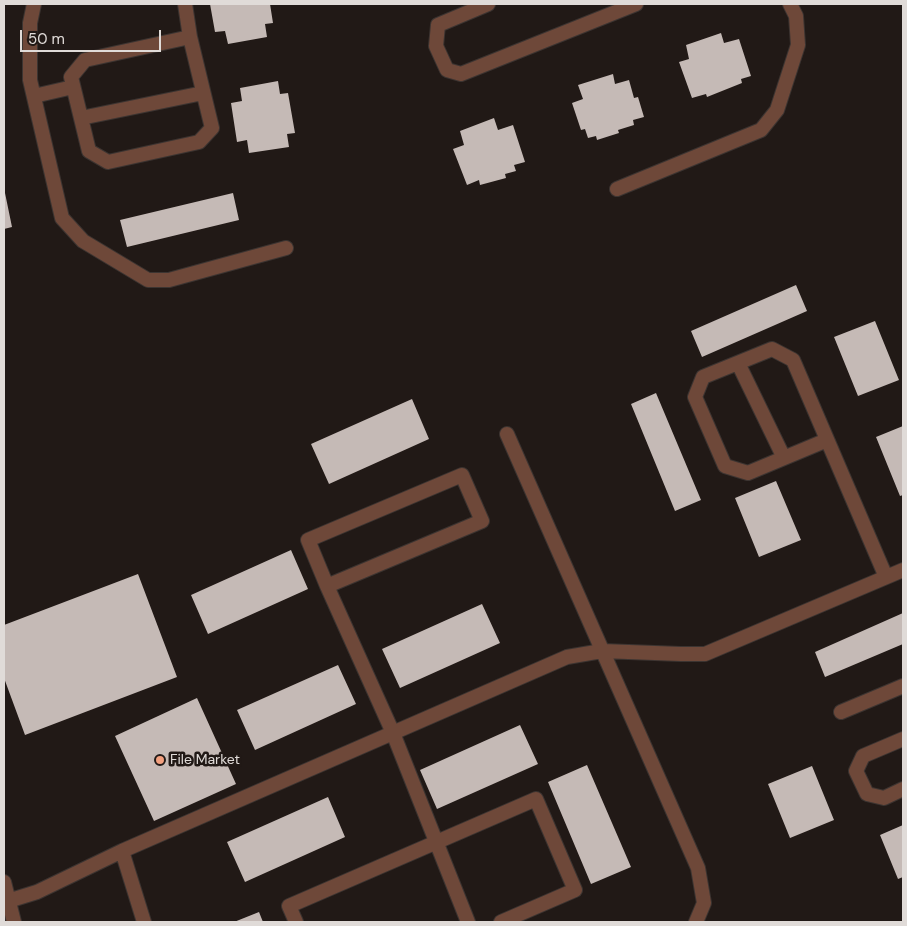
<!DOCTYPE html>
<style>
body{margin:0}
#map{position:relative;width:907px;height:926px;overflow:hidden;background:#211916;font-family:"DM Sans",sans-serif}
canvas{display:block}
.frame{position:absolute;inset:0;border:5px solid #e0dbd8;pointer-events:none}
.scale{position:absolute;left:20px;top:30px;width:141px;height:22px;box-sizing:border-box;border:2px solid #e0dbd8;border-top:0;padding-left:6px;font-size:15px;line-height:18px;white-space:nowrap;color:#e0dbd8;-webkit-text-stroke:4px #211916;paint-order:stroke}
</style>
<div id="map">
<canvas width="907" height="926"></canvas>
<div class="frame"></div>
<div class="scale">50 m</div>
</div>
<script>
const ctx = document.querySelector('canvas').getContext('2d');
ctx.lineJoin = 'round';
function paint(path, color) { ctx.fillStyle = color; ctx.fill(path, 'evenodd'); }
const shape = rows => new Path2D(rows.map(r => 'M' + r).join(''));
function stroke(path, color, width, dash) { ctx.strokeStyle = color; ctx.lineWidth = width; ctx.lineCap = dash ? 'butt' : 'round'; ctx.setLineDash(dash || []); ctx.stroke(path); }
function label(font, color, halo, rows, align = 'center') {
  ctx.font = font + ' "DM Sans",sans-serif'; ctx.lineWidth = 5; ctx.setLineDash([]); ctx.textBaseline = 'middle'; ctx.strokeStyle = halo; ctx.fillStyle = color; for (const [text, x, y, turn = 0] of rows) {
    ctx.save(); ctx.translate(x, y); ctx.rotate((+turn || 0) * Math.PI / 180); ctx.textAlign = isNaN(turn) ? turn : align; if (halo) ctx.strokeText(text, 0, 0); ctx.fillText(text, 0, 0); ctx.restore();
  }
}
const building = shape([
 [210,4,270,4,273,23,265,24,267,37,228,44,225,31,215,32],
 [721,33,724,43,739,39,751,76,741,79,742,83,707,97,706,94,692,98,679,62,689,59,686,45],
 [613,74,615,84,629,80,634,98,638,97,644,117,633,120,634,125,618,130,619,133,597,140,596,136,588,138,585,129,581,130,572,103,583,99,578,85],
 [278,81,280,94,288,93,295,133,287,134,289,147,249,153,247,140,237,142,231,103,242,101,240,88],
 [494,118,498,130,513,125,525,162,514,165,516,171,505,174,506,178,480,185,479,180,467,185,453,149,464,145,460,131],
 [5,193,12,227,4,229,4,194],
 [233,193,239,220,127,247,120,220],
 [796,285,807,311,702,357,691,331],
 [875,321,899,380,858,396,834,337],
 [656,393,701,500,675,511,631,404],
 [412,399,429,439,329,484,311,444],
 [903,426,903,495,900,496,876,437],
 [776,481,801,540,759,557,735,498],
 [291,550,308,589,208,634,191,595],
 [138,574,177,677,25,735,4,678,4,625],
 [482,604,500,643,400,688,382,649],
 [903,613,903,644,825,677,815,652],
 [338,665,356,704,255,750,237,710],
 [197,698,236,784,154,821,115,736],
 [520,725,538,764,437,809,420,770],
 [587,765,631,867,591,884,548,782],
 [812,766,834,820,790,838,768,784],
 [328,797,345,837,245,882,227,842],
 [903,825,903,877,898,879,880,835],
 [259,912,263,922,234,922]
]);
const minor = shape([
 [34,4,30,23,30,80,62,218,83,241,148,280,169,280,286,248],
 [185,4,190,37,212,128,199,142,108,162,89,151,71,77,85,60,190,37],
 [488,4,438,25,436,46,447,70,461,74,636,4],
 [34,96,73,87],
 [81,118,203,93],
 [617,189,761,130,777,110,798,45,796,16,790,4],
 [738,363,784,458],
 [507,434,698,868,704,903,696,922],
 [827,440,748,473,725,466,695,397,703,377,772,349,793,360,886,577],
 [327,586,482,521,462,475,308,540,327,586,393,733,468,922],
 [841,712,903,686],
 [903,739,863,756,856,771,867,794,884,798,903,789],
 [122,851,144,922],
 [4,882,14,922],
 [8,901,37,892,122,851,567,657,602,651,681,654,705,654,903,570],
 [296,922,289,906,536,799,575,890,501,922]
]);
const markers = [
 [160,760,5,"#f2a07f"]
];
const poiNames = [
 ["File Market",170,760]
];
paint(building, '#c5bab6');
stroke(minor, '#3c3431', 16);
stroke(minor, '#6e4839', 14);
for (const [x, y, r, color] of markers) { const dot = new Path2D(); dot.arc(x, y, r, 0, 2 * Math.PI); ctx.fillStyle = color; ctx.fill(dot); stroke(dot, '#211916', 2); }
label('14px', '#e0dbd8', '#211916', poiNames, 'left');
</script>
